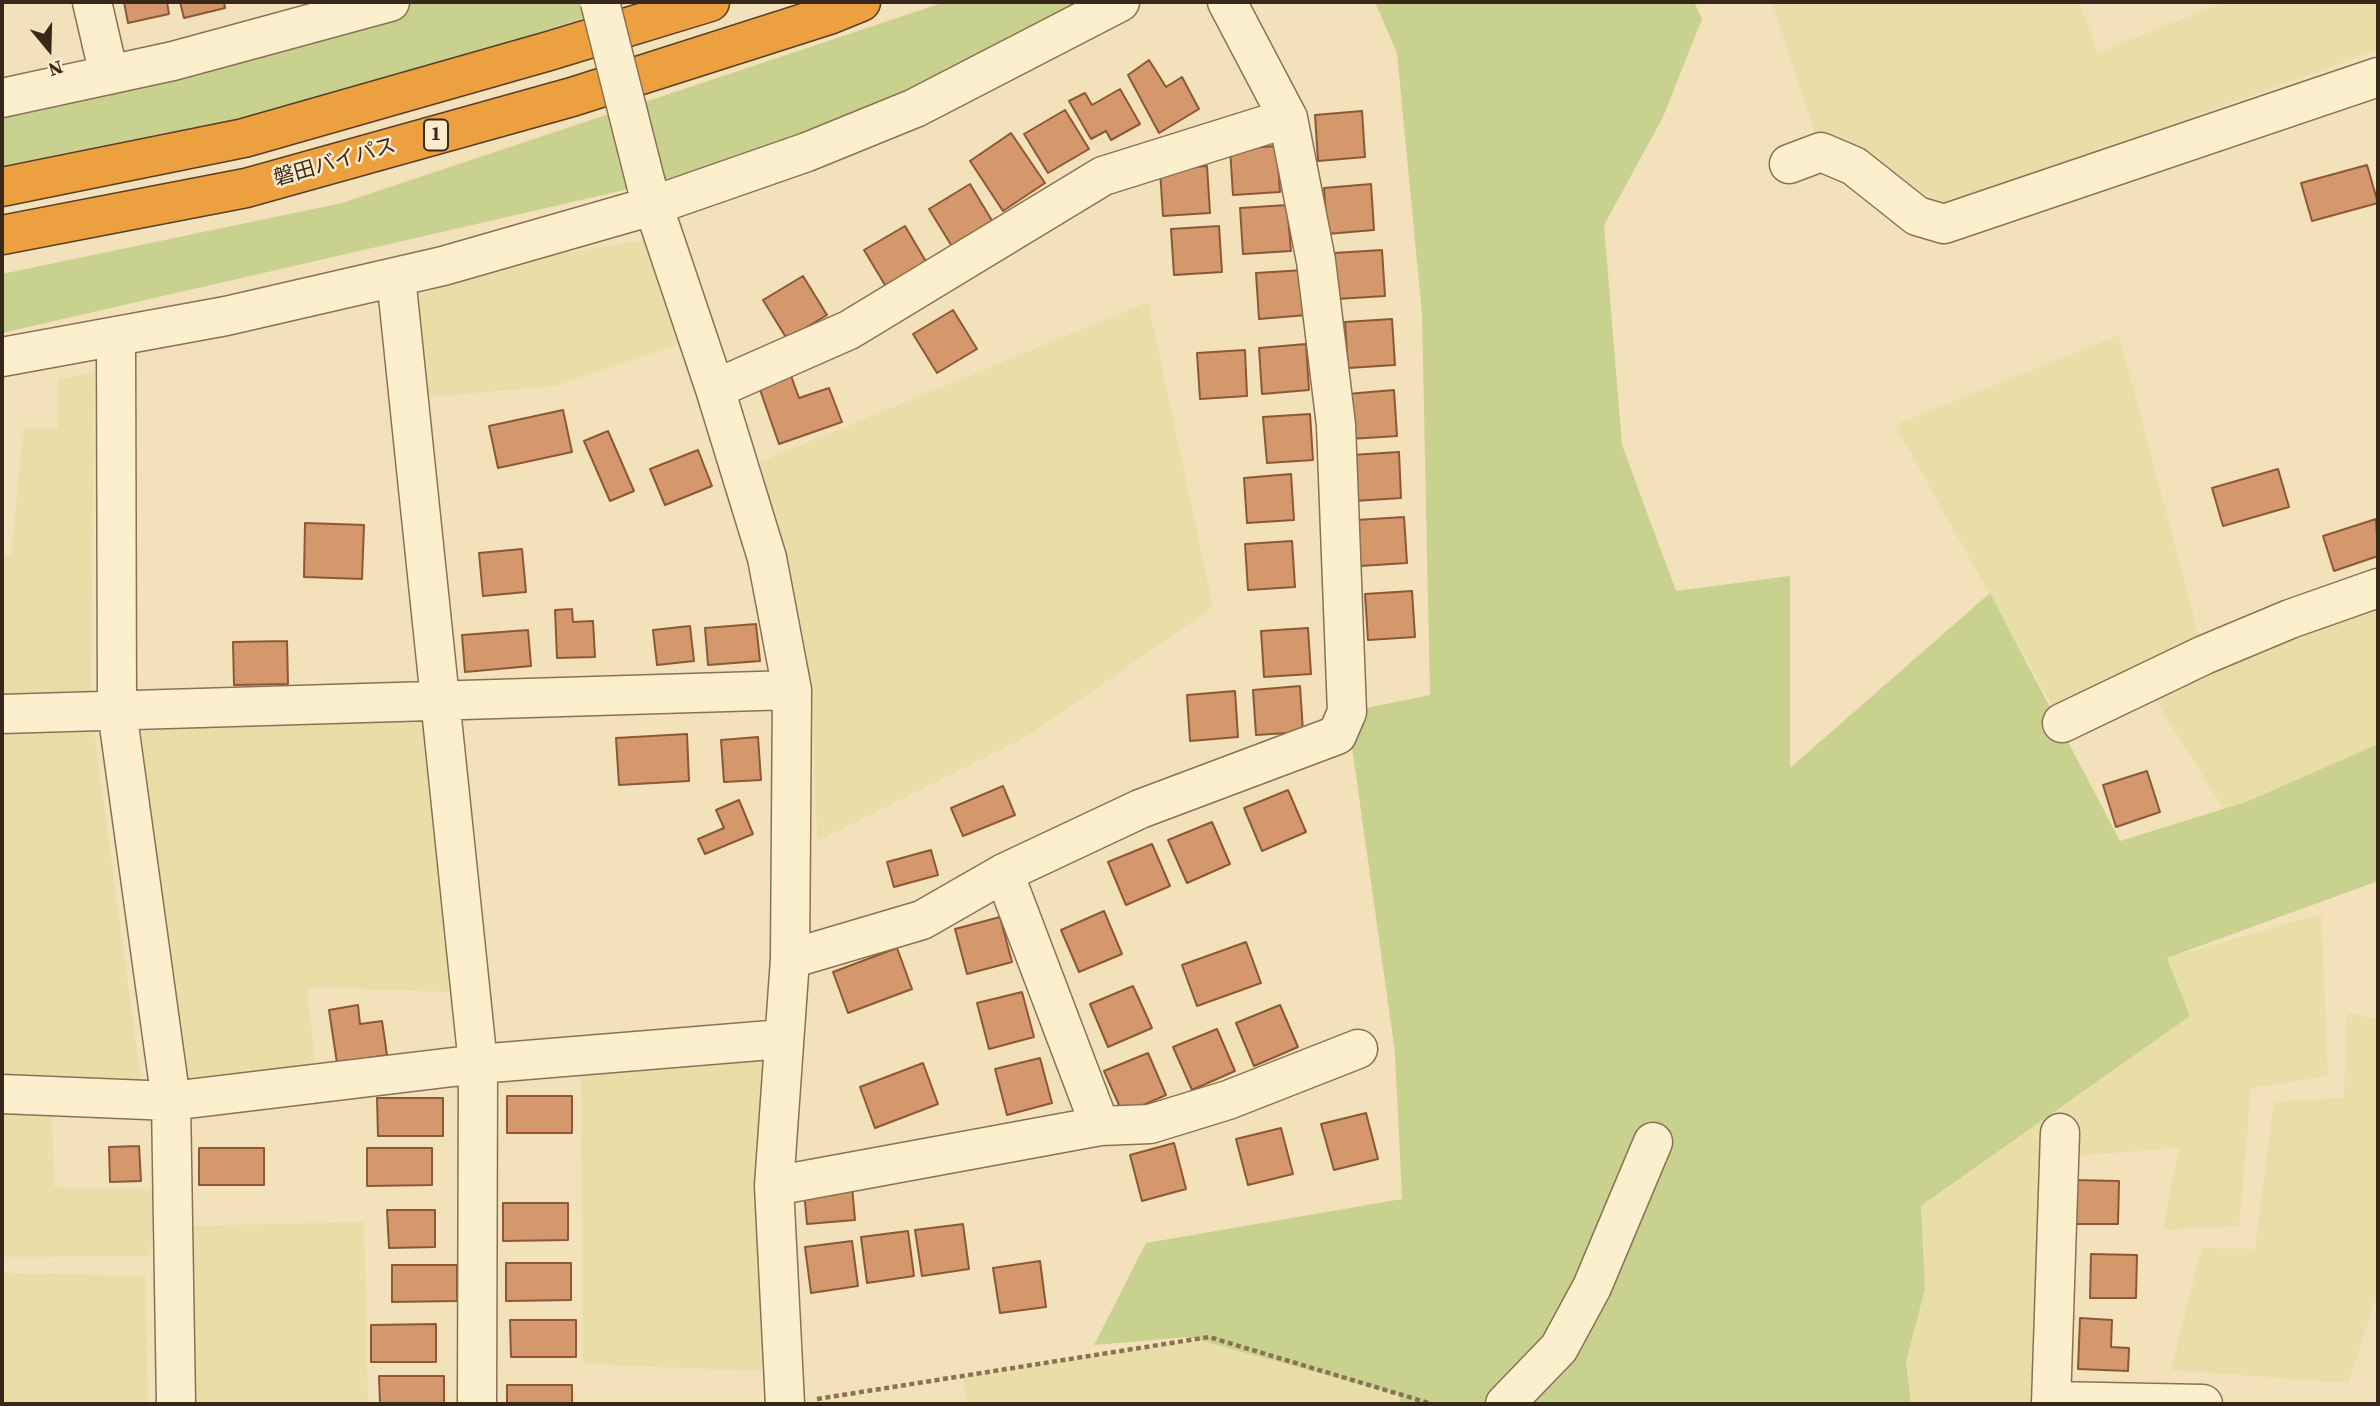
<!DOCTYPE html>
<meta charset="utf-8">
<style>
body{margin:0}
#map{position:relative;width:2380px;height:1406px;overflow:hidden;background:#f2e1ba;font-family:"Source Serif 4",serif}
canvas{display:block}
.frame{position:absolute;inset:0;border:4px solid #38281a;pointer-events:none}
.north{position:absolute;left:14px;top:14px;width:70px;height:70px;-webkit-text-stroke:5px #f9ebcb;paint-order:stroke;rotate:161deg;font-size:19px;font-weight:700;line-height:28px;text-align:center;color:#38281a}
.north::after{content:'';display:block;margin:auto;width:24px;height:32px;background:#38281a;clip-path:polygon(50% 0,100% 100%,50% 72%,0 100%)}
</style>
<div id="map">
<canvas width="2380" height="1406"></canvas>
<div class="frame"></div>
<div class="north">N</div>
</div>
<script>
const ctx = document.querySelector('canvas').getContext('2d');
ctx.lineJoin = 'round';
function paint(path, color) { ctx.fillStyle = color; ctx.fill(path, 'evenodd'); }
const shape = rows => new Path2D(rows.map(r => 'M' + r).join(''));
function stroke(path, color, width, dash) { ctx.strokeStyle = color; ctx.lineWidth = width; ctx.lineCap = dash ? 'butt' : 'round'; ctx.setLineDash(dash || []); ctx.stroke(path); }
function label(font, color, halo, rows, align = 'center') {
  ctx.font = font + ' "Source Serif 4","Noto Sans JP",serif'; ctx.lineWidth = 5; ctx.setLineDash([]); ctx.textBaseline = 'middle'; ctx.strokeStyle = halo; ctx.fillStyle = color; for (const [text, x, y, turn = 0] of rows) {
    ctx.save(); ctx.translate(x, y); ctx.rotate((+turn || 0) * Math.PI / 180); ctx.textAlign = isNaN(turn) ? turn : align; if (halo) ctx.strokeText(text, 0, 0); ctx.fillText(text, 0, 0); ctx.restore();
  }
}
const farmland = shape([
 [1772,2,2079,2,2098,53,2225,2,2378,2,2378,50,1917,216,1821,152],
 [651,239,681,344,555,386,426,397,412,296,547,256],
 [1148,302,1213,607,1029,735,817,841,812,684,760,462],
 [2119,335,2204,655,2378,583,2378,744,2225,811,2145,683,2062,723,1895,425],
 [94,373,91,692,2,697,2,555,11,555,24,429,58,429,58,379],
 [426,713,452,992,307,987,316,1072,183,1080,140,725],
 [94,731,142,1088,2,1084,2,733],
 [2321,914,2328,1076,2251,1088,2239,1226,2163,1230,2179,1148,2059,1157,2050,1404,1911,1404,1906,1362,1925,1289,1921,1207,2190,1016,2167,958],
 [2347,1013,2378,1019,2378,1292,2348,1383,2171,1370,2202,1248,2255,1249,2274,1102,2344,1098],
 [763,1057,757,1173,762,1371,583,1364,581,1071],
 [2,1110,52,1114,54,1187,154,1189,151,1256,2,1257],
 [364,1222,368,1404,195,1404,191,1226],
 [2,1273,145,1276,148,1404,4,1404,4,1389,2,1388],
 [1209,1337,1401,1395,1400,1404,967,1404,963,1376]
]);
const green = shape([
 [341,2,634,2,155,156,2,184,2,96],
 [945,2,1100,2,1015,56,729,166,2,333,2,274,342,203],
 [1375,2,1694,2,1702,19,1663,117,1604,225,1622,445,1676,591,1790,576,1790,768,1990,593,2120,841,2246,802,2378,744,2378,881,2167,958,2190,1016,1921,1206,1925,1289,1906,1362,1911,1404,1400,1404,1400,1395,1188,1337,1094,1345,1146,1243,1402,1199,1395,1052,1347,712,1430,695,1422,314,1397,53]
]);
const building = shape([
 [124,2,167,2,169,14,128,23,124,2],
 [180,2,224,2,225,8,184,18,180,2],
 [1149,60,1166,87,1182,77,1199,109,1159,133,1128,75,1149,60],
 [1120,89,1140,124,1111,140,1106,131,1091,139,1069,101,1085,93,1092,105,1120,89],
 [1065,110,1089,149,1048,173,1024,134,1065,110],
 [1362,111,1365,157,1318,161,1315,115,1362,111],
 [1011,133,1045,183,1003,211,970,161,1011,133],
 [1277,146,1280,192,1233,195,1230,149,1277,146],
 [2367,165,2378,203,2312,221,2301,183,2367,165],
 [1207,166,1210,213,1163,216,1160,170,1207,166],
 [970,184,994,224,953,248,929,209,970,184],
 [1371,184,1374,230,1327,234,1324,188,1371,184],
 [1287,205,1291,251,1243,254,1240,208,1287,205],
 [905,226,928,265,888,290,864,250,905,226],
 [1219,226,1222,272,1174,275,1171,229,1219,226],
 [1382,250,1385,296,1337,299,1334,253,1382,250],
 [1304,270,1307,315,1259,319,1256,273,1304,270],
 [803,276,827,315,787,339,763,300,803,276],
 [953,310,977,349,937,373,913,334,953,310],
 [1392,319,1395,365,1348,368,1345,322,1392,319],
 [1306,344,1309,390,1262,394,1259,348,1306,344],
 [1245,350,1247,396,1200,399,1197,353,1245,350],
 [790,373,799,398,829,388,842,422,779,444,758,384,790,373],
 [1394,390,1397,436,1350,439,1347,394,1394,390],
 [563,410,572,452,498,468,489,426,563,410],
 [1310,414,1313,460,1267,463,1263,417,1310,414],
 [608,431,634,491,610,501,584,441,608,431],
 [698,450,712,486,665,505,650,469,698,450],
 [1399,452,1401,498,1354,501,1351,455,1399,452],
 [2278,469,2289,507,2223,526,2212,488,2278,469],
 [1291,474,1294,520,1247,523,1244,478,1291,474],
 [1404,517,1407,563,1360,566,1356,520,1404,517],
 [2376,519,2378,556,2334,571,2323,536,2376,519],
 [305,523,364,525,362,579,304,577,305,523],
 [1292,541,1295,587,1248,590,1245,544,1292,541],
 [522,549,526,592,483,596,479,553,522,549],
 [1412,591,1415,637,1368,640,1365,594,1412,591],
 [572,609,573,622,593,621,595,657,557,658,555,610,572,609],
 [756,624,760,661,708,665,705,628,756,624],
 [690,626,694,661,657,665,653,630,690,626],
 [1308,628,1311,674,1264,677,1261,631,1308,628],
 [528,630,531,666,465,672,462,635,528,630],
 [287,641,288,684,234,685,233,642,287,641],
 [1300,686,1303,732,1256,735,1253,690,1300,686],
 [1235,691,1238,737,1190,741,1187,695,1235,691],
 [687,734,689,781,619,785,616,738,687,734],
 [758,737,761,780,724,782,721,740,758,737],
 [2147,771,2160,812,2116,827,2103,785,2147,771],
 [1003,786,1015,815,963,836,951,808,1003,786],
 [1288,790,1306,832,1262,851,1244,808,1288,790],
 [739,800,753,834,705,854,698,839,724,828,716,810,739,800],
 [1212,822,1230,864,1187,883,1168,840,1212,822],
 [1152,844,1170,886,1126,905,1108,862,1152,844],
 [931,850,938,875,894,887,887,862,931,850],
 [1104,911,1122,954,1079,972,1061,930,1104,911],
 [1000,917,1012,962,967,974,955,929,1000,917],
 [1246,942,1261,983,1197,1006,1182,965,1246,942],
 [897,948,912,989,848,1013,833,972,897,948],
 [1133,986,1152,1028,1108,1047,1090,1004,1133,986],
 [1022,992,1034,1037,989,1049,977,1003,1022,992],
 [358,1005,360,1024,382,1021,387,1055,337,1063,329,1010,358,1005],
 [1280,1005,1298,1047,1254,1066,1236,1023,1280,1005],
 [1217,1029,1235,1071,1192,1090,1173,1047,1217,1029],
 [1148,1053,1166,1095,1123,1114,1104,1071,1148,1053],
 [1040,1058,1052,1103,1007,1115,995,1069,1040,1058],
 [923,1063,938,1104,875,1128,860,1087,923,1063],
 [507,1096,572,1096,572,1133,507,1133,507,1096],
 [377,1098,443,1098,443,1136,378,1136,377,1098],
 [1366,1113,1378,1159,1334,1170,1321,1124,1366,1113],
 [1281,1128,1293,1174,1248,1185,1236,1139,1281,1128],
 [1174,1143,1186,1189,1142,1201,1130,1155,1174,1143],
 [139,1146,141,1181,110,1182,109,1147,139,1146],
 [199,1148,264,1148,264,1185,199,1185,199,1148],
 [367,1148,432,1148,432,1185,367,1186,367,1148],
 [2073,1180,2119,1181,2118,1224,2072,1224,2073,1180],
 [852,1186,855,1220,807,1224,804,1191,852,1186],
 [503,1203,568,1203,568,1240,503,1241,503,1203],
 [387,1210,435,1210,435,1247,389,1248,387,1210],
 [963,1224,969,1269,922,1276,915,1230,963,1224],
 [908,1231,914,1276,867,1283,861,1237,908,1231],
 [852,1241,858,1286,811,1293,805,1247,852,1241],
 [2091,1254,2137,1255,2136,1298,2090,1298,2091,1254],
 [1040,1261,1046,1307,1000,1313,993,1268,1040,1261],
 [506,1263,571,1263,571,1300,506,1301,506,1263],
 [392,1265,457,1265,457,1301,392,1302,392,1265],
 [2080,1318,2112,1320,2111,1347,2129,1348,2128,1371,2078,1369,2080,1318],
 [510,1320,576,1320,576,1357,511,1357,510,1320],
 [436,1324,436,1362,371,1362,371,1325,436,1324],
 [379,1376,444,1376,444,1404,380,1404,379,1376],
 [507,1385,572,1385,572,1404,507,1404,507,1385]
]);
const path = shape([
 [817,1399,1209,1337,1432,1404]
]);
const minor = shape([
 [92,2,109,75],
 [2,98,173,61,390,2],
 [1789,164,1821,152,1854,166,1917,216,1944,224,2378,77],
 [646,184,715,389,767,558,792,690,790,959,774,1186,1100,1126,1150,1124,1228,1100,1358,1049],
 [396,277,478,1064,477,1404],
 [116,336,117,711,171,1101,176,1404],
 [2,357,226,316,443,266,652,206,807,152,915,108,1120,2],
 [715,389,849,330,1103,176,1288,118],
 [2,714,792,690],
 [2062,723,2204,655,2290,619,2378,588],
 [1004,873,1100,1126],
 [790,959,922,920,1004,873,1140,809,1337,735,1347,712,1336,425,1316,261,1288,118,1227,2],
 [2,1094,171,1101,478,1064,783,1039],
 [774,1186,785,1404],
 [2051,1401,2203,1404],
 [1505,1404,1559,1348,1592,1287,1653,1142],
 [2051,1404,2060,1133]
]);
const highway = shape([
 [2,187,244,138,549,51,710,2],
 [2,235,246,188,572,97,829,15,861,2]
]);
const minorBridge = shape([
 [600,2,646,184]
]);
const shields = [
 [436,135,24]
];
const shieldNames = [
 ["1",436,135]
];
const streetNames = [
 ["磐田バイパス",335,163,-16]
];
paint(farmland, '#e9dea7');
paint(green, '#c9d18e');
paint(building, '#d5976c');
stroke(building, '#8c5836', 2);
stroke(minor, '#8b7153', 41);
stroke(highway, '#573e28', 41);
stroke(path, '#8b7153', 4.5, [5, 3.5]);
stroke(minor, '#fcefce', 38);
stroke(highway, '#eda040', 38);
stroke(minorBridge, '#8b7153', 41, []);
stroke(minorBridge, '#fcefce', 38);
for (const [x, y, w] of shields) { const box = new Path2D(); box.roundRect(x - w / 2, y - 15.5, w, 31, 5); ctx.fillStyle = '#f9ebcb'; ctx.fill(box); stroke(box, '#38281a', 2); }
label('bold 19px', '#38281a', null, shieldNames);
label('21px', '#38281a', '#f9ebcb', streetNames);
</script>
